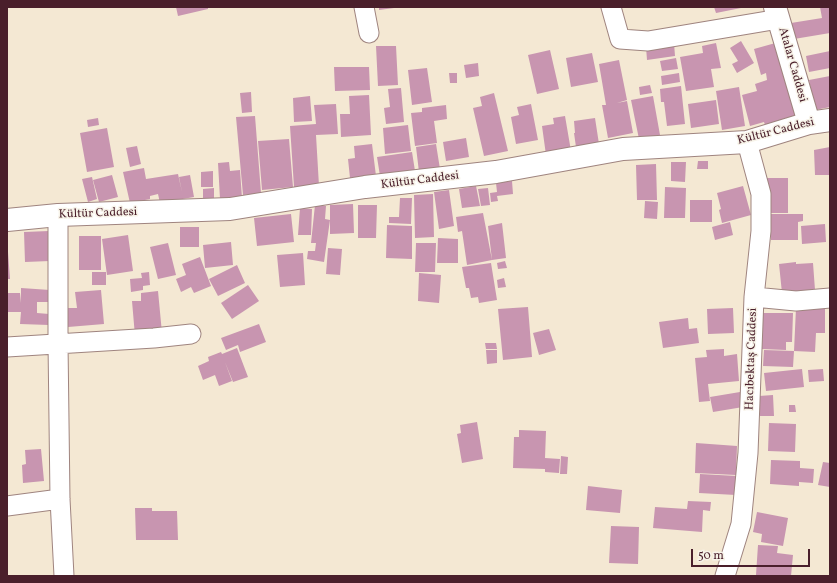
<!DOCTYPE html>
<meta charset="utf-8">
<style>
body{margin:0}
#map{position:relative;width:837px;height:583px;overflow:hidden;background:#f4e8d3;font-family:Vollkorn,serif}
canvas{display:block}
.frame{position:absolute;inset:0;border:8px solid #4a1f2b;pointer-events:none}
.scale{position:absolute;left:691px;top:549px;width:119px;height:18px;box-sizing:border-box;border:2px solid #4a1f2b;border-top:0;padding-left:5px;font-size:12px;line-height:14px;white-space:nowrap;color:#4a1f2b;-webkit-text-stroke:3px #f7f3e8;paint-order:stroke}
</style>
<div id="map">
<canvas width="837" height="583"></canvas>
<div class="frame"></div>
<div class="scale">50 m</div>
</div>
<script>
const ctx = document.querySelector('canvas').getContext('2d');
ctx.lineJoin = 'round';
function paint(path, color) { ctx.fillStyle = color; ctx.fill(path, 'evenodd'); }
const shape = rows => new Path2D(rows.map(r => 'M' + r).join(''));
function stroke(path, color, width, dash) { ctx.strokeStyle = color; ctx.lineWidth = width; ctx.lineCap = dash ? 'butt' : 'round'; ctx.setLineDash(dash || []); ctx.stroke(path); }
function label(font, color, halo, rows, align = 'center') {
  ctx.font = font + ' Vollkorn,serif'; ctx.lineWidth = 3; ctx.setLineDash([]); ctx.textBaseline = 'middle'; ctx.strokeStyle = halo; ctx.fillStyle = color; for (const [text, x, y, turn = 0] of rows) {
    ctx.save(); ctx.translate(x, y); ctx.rotate((+turn || 0) * Math.PI / 180); ctx.textAlign = isNaN(turn) ? turn : align; if (halo) ctx.strokeText(text, 0, 0); ctx.fillText(text, 0, 0); ctx.restore();
  }
}
const building = shape([
 [176,7,208,7,208,9,178,16],
 [379,7,394,7,394,8,379,10],
 [714,7,741,7,741,8,716,13],
 [820,7,830,7,830,33,794,39,791,23,822,18],
 [741,41,754,63,737,73,732,64,738,61,730,48],
 [779,42,798,120,766,128,764,122,750,126,742,95,757,91,755,84,767,80,766,73,761,75,754,49],
 [674,43,675,56,647,60,646,47],
 [716,43,721,68,711,69,714,87,686,91,680,57,703,53,702,46],
 [376,46,396,46,398,85,378,86],
 [550,50,559,89,537,94,528,55],
 [830,51,830,68,809,72,806,56],
 [592,53,598,82,571,87,566,58],
 [676,58,678,69,662,71,660,61],
 [619,60,627,100,617,103,627,101,633,133,608,138,602,105,606,105,599,64],
 [478,63,479,76,466,78,464,65],
 [334,67,369,67,370,90,335,91],
 [427,68,432,102,412,105,408,70],
 [449,73,457,73,457,83,450,83],
 [679,73,680,82,662,85,661,76],
 [830,76,830,107,815,110,809,80],
 [650,85,652,93,640,95,639,87],
 [681,86,685,124,667,126,664,102,661,102,660,89],
 [739,87,745,126,722,130,716,91],
 [401,88,404,122,386,124,384,108,390,107,388,89],
 [251,92,252,112,242,113,240,93],
 [494,93,508,151,484,156,473,108,482,106,480,97],
 [369,95,371,135,341,137,340,114,350,114,349,96],
 [310,96,312,121,294,122,293,98],
 [653,96,660,135,639,139,631,100],
 [716,100,719,124,691,128,688,104],
 [336,104,338,134,316,135,319,186,294,187,290,126,316,124,314,105],
 [531,104,538,140,516,144,511,117,519,115,517,107],
 [446,105,447,119,434,121,437,143,415,146,411,113,422,112,422,108],
 [255,116,261,193,243,195,236,117],
 [565,116,571,151,546,155,542,126,554,124,553,118],
 [98,118,99,125,88,127,87,120],
 [595,118,599,144,576,147,574,133,575,133,574,121],
 [408,125,411,151,385,154,383,128],
 [107,128,114,167,87,172,80,133],
 [466,138,469,157,446,161,443,142],
 [289,139,293,187,262,190,258,141],
 [372,144,376,176,350,178,348,159,355,158,354,146],
 [436,144,440,169,419,172,416,147],
 [137,146,141,164,130,167,126,148],
 [830,147,830,175,815,175,814,150],
 [412,152,415,171,380,176,377,157],
 [698,161,708,161,708,169,697,169],
 [229,162,230,171,240,170,242,198,220,199,218,163],
 [671,162,686,162,685,182,671,181],
 [656,164,657,200,637,200,636,165],
 [144,168,146,179,178,174,182,192,179,177,190,175,194,197,160,203,158,194,150,196,150,199,130,203,123,172],
 [213,171,213,187,201,187,201,172],
 [112,175,118,197,99,202,93,180],
 [92,177,97,199,88,202,82,179],
 [766,178,788,178,788,213,767,213],
 [512,181,513,194,497,196,498,201,491,202,490,193,497,192,496,183],
 [476,186,480,206,462,208,459,189],
 [743,186,751,215,722,223,719,210,721,209,717,193],
 [665,187,686,188,685,218,664,218],
 [214,188,214,199,203,199,203,189],
 [488,188,490,205,481,206,478,189],
 [449,190,454,226,439,229,434,192],
 [433,194,434,237,415,238,414,195],
 [400,198,412,198,411,224,389,223,389,217,399,217],
 [690,200,712,200,712,222,690,222],
 [645,201,658,202,657,219,644,218],
 [353,204,354,233,330,234,330,205],
 [315,205,326,206,325,219,330,220,324,262,307,259,308,251,315,251,316,243,311,243],
 [358,205,377,205,376,238,358,238],
 [300,208,312,209,311,235,298,235],
 [483,213,492,260,467,265,462,231,458,232,456,217],
 [291,214,294,242,257,246,254,218],
 [771,214,803,214,803,221,798,222,798,240,771,240],
 [730,222,733,235,715,240,712,227],
 [502,223,506,258,492,260,488,226],
 [825,224,826,242,802,244,801,226],
 [387,225,412,226,412,259,386,258],
 [180,227,199,227,199,247,180,247],
 [49,231,50,261,25,262,24,232],
 [128,235,133,271,107,275,102,239],
 [79,236,101,236,101,270,79,270],
 [438,238,458,239,458,263,437,263],
 [231,242,233,265,205,268,203,245],
 [168,243,176,275,158,279,150,247],
 [416,243,436,243,435,272,415,272],
 [328,248,342,249,340,275,326,274],
 [7,252,8,252,10,279,7,279],
 [303,253,305,285,280,287,277,255],
 [200,257,211,286,194,293,191,287,181,292,176,279,186,275,182,264],
 [505,261,507,268,498,269,497,263],
 [796,262,796,264,813,263,815,290,782,293,779,264],
 [491,263,497,300,479,303,478,297,471,298,469,288,466,288,462,267],
 [237,265,245,283,218,296,209,279],
 [92,272,106,272,106,285,92,285],
 [149,272,150,285,143,286,143,290,131,292,130,279,142,278,141,273],
 [419,273,441,275,439,303,418,301],
 [504,278,506,287,498,288,497,280],
 [248,285,259,301,232,319,221,303],
 [21,288,50,290,49,302,37,302,37,313,49,314,49,325,20,324,21,312,8,312,8,293,20,293,21,303],
 [101,290,104,324,68,327,67,308,77,308,75,292],
 [158,291,162,333,135,336,132,301,141,301,141,293],
 [528,307,532,357,503,360,498,309],
 [733,308,734,333,708,334,707,309],
 [796,308,825,309,825,333,816,333,815,352,794,351],
 [763,313,793,313,792,342,786,342,786,350,762,349],
 [688,318,689,329,697,328,699,343,663,348,659,322],
 [259,324,266,342,240,352,238,345,226,350,221,338],
 [549,329,556,350,539,355,533,333],
 [485,343,496,343,497,349,486,349],
 [237,348,248,377,233,382,225,362,232,381,219,386,215,375,203,380,198,366,209,361,208,357,221,352,222,354],
 [724,349,724,356,737,354,739,381,708,384,710,401,699,402,695,358,707,357,706,350],
 [486,350,497,350,497,363,487,364],
 [764,350,794,351,793,367,763,366],
 [802,369,804,387,766,391,764,373],
 [823,369,824,381,809,382,808,370],
 [740,392,743,407,713,412,710,397],
 [773,395,774,416,760,416,759,396],
 [789,405,795,405,796,412,789,412],
 [477,422,483,459,462,463,457,434,461,433,460,425],
 [769,423,796,424,795,452,768,451],
 [519,430,546,431,545,458,560,459,559,473,545,472,545,469,513,468,514,437,519,437],
 [696,443,737,446,736,475,695,473],
 [41,449,44,481,23,483,22,465,26,464,25,450],
 [561,456,568,457,567,474,560,474],
 [771,460,800,461,800,468,814,469,813,483,799,482,799,486,770,484],
 [823,462,830,463,830,487,818,485],
 [700,474,737,476,736,495,699,493],
 [588,486,622,490,620,513,586,510],
 [688,501,711,502,710,511,703,510,702,532,653,528,655,507,687,509],
 [135,508,152,508,152,511,177,511,178,540,136,540],
 [757,512,788,518,783,546,761,542,762,534,753,532],
 [611,526,639,527,638,564,609,563],
 [758,545,778,546,777,553,793,555,791,576,756,575]
]);
const street = shape([
 [364,7,369,33],
 [611,7,620,39,648,41,779,19],
 [58,215,58,343,60,499,64,576],
 [754,297,796,301,830,298],
 [7,347,154,338,191,334],
 [7,506,60,499],
 [725,576,741,524,748,453,754,297,761,231,761,194,747,142]
]);
const secondary = shape([
 [775,7,809,123],
 [7,220,58,215,230,209,365,187,496,172,623,149,747,142,809,123,830,120]
]);
const streetNames = [
 ["Atalar Caddesi",792,65,74],
 ["Kültür Caddesi",776,132,-14],
 ["Kültür Caddesi",420,181,-7],
 ["Kültür Caddesi",98,214,-2],
 ["Hacıbektaş Caddesi",752,359,-88]
];
paint(building, '#c895b0');
stroke(street, '#9f847f', 21);
stroke(secondary, '#9f847f', 24);
stroke(street, '#fff', 19);
stroke(secondary, '#fff', 22);
label('12px', '#4a1f2b', '#f7f3e8', streetNames);
</script>
